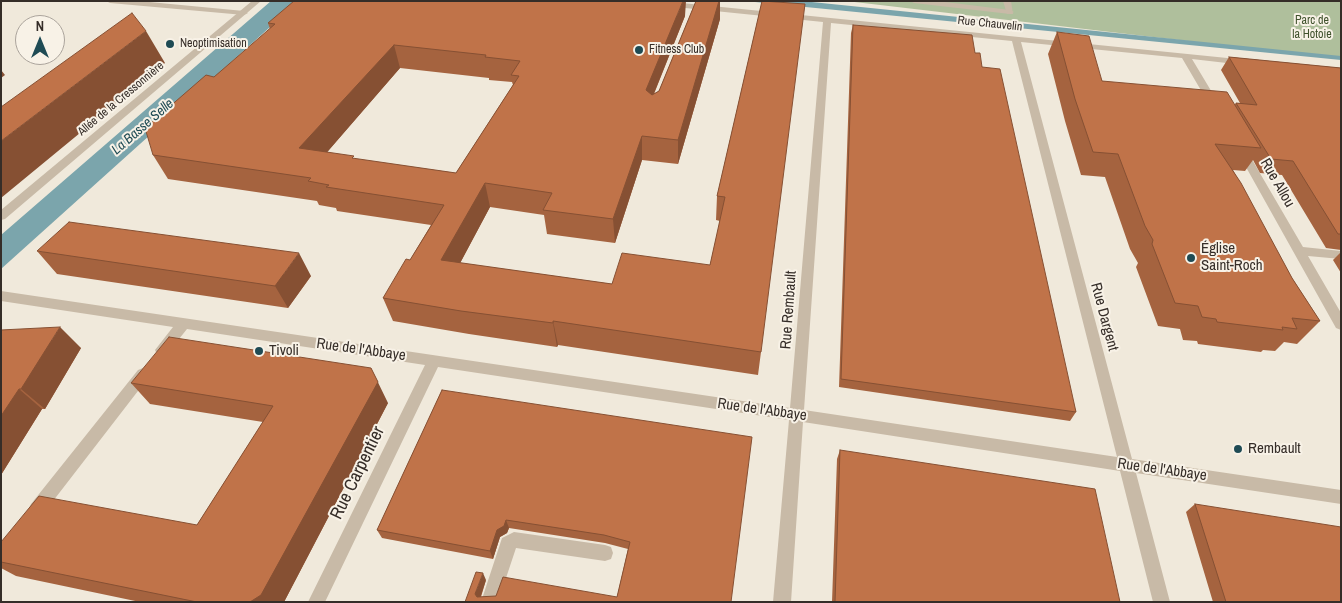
<!DOCTYPE html>
<meta charset="utf-8">
<style>
body{margin:0}
#map{position:relative;width:1342px;height:603px;overflow:hidden;background:#f0e9db;font-family:"Archivo Narrow",sans-serif}
canvas{display:block}
.frame{position:absolute;inset:0;border:2px solid #352d28;pointer-events:none}
.north{position:absolute;left:15px;top:15px;width:50px;height:50px;box-sizing:border-box;background:#f8f2e7;border:1px solid #aaa39b;border-radius:50%;rotate:0deg;font-size:14px;font-weight:700;line-height:20px;text-align:center;color:#352d28}
.north::after{content:'';display:block;margin:auto;width:18px;height:22px;background:#1f4b54;clip-path:polygon(50% 0,100% 100%,50% 72%,0 100%)}
</style>
<div id="map">
<canvas width="1342" height="603"></canvas>
<div class="frame"></div>
<div class="north">N</div>
</div>
<script>
const ctx = document.querySelector('canvas').getContext('2d');
ctx.lineJoin = 'round';
function paint(path, color) { ctx.fillStyle = color; ctx.fill(path, 'evenodd'); }
const shape = rows => new Path2D(rows.map(r => 'M' + r).join(''));
function stroke(path, color, width, dash) { ctx.strokeStyle = color; ctx.lineWidth = width; ctx.lineCap = dash ? 'butt' : 'round'; ctx.setLineDash(dash || []); ctx.stroke(path); }
function label(font, color, halo, rows, align = 'center') {
  ctx.font = font + ' "Archivo Narrow",sans-serif'; ctx.lineWidth = 4; ctx.setLineDash([]); ctx.textBaseline = 'middle'; ctx.strokeStyle = halo; ctx.fillStyle = color; for (const [text, x, y, turn = 0] of rows) {
    ctx.save(); ctx.translate(x, y); ctx.rotate((+turn || 0) * Math.PI / 180); ctx.textAlign = isNaN(turn) ? turn : align; if (halo) ctx.strokeText(text, 0, 0); ctx.fillText(text, 0, 0); ctx.restore();
  }
}
const green = shape([
 [846,1,1341,1,1341,59]
]);
const water = shape([
 [271,1,299,1,1,269,1,235],
 [745,1,802,1,1341,56,1341,60]
]);
const lane = shape([
 [106,1,139,1,244,11,248,13,244,15,110,3,106,1],
 [1003,1,1011,1,1013,14,1007,14,1003,1],
 [514,532,605,545,611,547,613,553,611,559,605,561,516,548,498,602,481,602,502,538,514,532]
]);
const street = shape([
 [252,1,261,1,5,219,1,220,1,210,252,1],
 [632,1,662,1,1247,60,1247,64,1244,65,1192,59,1219,104,1214,107,1209,104,1182,58,1021,42,1132,459,1341,490,1341,504,1136,473,1170,602,1153,602,1120,471,803,422,791,602,773,602,789,420,438,367,325,602,308,602,425,365,187,329,167,354,162,355,157,354,155,350,173,327,1,301,1,291,790,408,823,22,636,3,632,1],
 [831,23,1012,41,1117,457,804,410,831,23],
 [910,1,937,1,1010,10,1014,12,1010,14,914,3,910,1],
 [1242,148,1247,151,1303,247,1341,251,1341,259,1308,256,1341,313,1341,330,1336,328,1237,151,1242,148],
 [143,368,148,370,150,374,148,378,43,514,37,516,31,514,29,509,31,504,138,370,143,368]
]);
const wall = shape([
 [696,1,720,1,720,19,678,164,642,160,615,243,547,234,544,215,490,207,460,263,612,284,710,265,720,221,716,220,717,196,762,1,761,352,758,375,558,345,557,347,469,334,393,321,383,298,410,260,431,225,337,211,336,208,319,205,317,201,168,179,153,155,214,77,270,29,268,23,685,16,654,94,659,91],
 [400,68,489,78,489,80,512,82,513,85,456,173,355,159,327,152],
 [853,25,975,53,982,67,1076,412,1070,421,839,387,851,33],
 [1057,32,1102,81,1234,105,1236,103,1240,103,1221,70,1229,57,1341,68,1341,250,1326,248,1282,175,1260,173,1253,160,1245,171,1233,170,1292,278,1320,321,1297,344,1284,342,1275,351,1263,350,1261,352,1198,344,1197,341,1183,340,1180,329,1158,326,1136,267,1138,263,1130,249,1105,177,1081,175,1065,121,1048,54],
 [37,251,311,276,288,308,57,274],
 [1341,252,1341,273,1333,260],
 [1,330,81,348,45,409,42,409,1,475],
 [131,383,388,403,284,602,140,602,16,576,1,568,1,542,197,525,263,422,150,404],
 [442,390,731,602,465,602,486,580,481,597,617,597,628,549,605,543,509,528,507,533,500,537,493,559,382,538,377,530],
 [840,450,1120,602,832,602,837,459],
 [1195,504,1341,602,1213,602,1186,512]
]);
const shadedWall = shape([
 [683,1,686,1,685,16,646,113,646,90],
 [719,1,720,1,720,19,678,164,678,140],
 [146,31,165,63,1,198,1,141],
 [394,45,400,68,310,172,299,148],
 [1,70,5,75,1,78],
 [642,136,642,160,615,243,613,219],
 [485,183,490,207,449,284,441,260],
 [299,253,311,276,288,308,275,286],
 [553,321,558,345,557,347,553,323],
 [60,327,81,348,45,409,21,389],
 [371,368,388,403,284,602,250,602],
 [19,389,42,409,1,475,1,416],
 [506,520,509,528,507,533,500,537,493,559,490,551,497,530],
 [483,573,486,580,479,601,475,594]
]);
const building = shape([
 [294,1,683,1,646,90,652,95,659,91,696,1,719,1,678,140,642,136,613,219,543,210,552,193,485,183,441,260,612,284,622,253,710,265,725,197,717,196,762,1,805,4,761,352,553,321,553,323,461,311,383,298,406,259,410,260,444,205,326,187,329,185,308,181,311,178,153,155,145,128,206,75,214,77,229,64,275,24,268,23,294,1],
 [394,45,486,55,485,57,520,61,511,75,519,76,456,173,352,158,354,156,299,148,394,45],
 [132,13,146,31,1,141,1,107,132,13],
 [853,25,972,35,975,53,980,53,982,67,1000,69,1076,412,841,379,853,25],
 [1057,32,1089,36,1102,81,1227,92,1261,148,1215,144,1241,183,1292,278,1320,321,1292,318,1297,329,1282,327,1283,330,1217,322,1216,319,1202,317,1198,306,1175,303,1152,244,1153,240,1145,226,1118,154,1093,152,1075,99,1057,32],
 [1229,57,1341,68,1341,234,1338,234,1293,161,1271,159,1236,103,1257,105,1229,57],
 [69,222,299,253,275,286,37,251,69,222],
 [60,327,21,389,19,389,1,416,1,330,60,327],
 [169,337,371,368,378,382,261,595,250,602,197,602,1,562,1,542,39,496,197,525,273,406,131,383,169,337],
 [442,390,752,437,731,602,465,602,476,572,483,573,475,594,477,597,496,596,503,577,617,597,630,542,604,535,506,520,504,526,497,530,490,551,377,530,442,390],
 [840,450,1095,489,1120,602,835,602,840,450],
 [1195,504,1341,527,1341,602,1226,602,1195,504]
]);
const markers = [
 [170,44,5,"#1f4b54"],
 [639,50,5,"#1f4b54"],
 [1191,258,5,"#1f4b54"],
 [259,351,5,"#1f4b54"],
 [1238,449,5,"#1f4b54"]
];
const farParknames = [
 ["Parc de",1312,21],
 ["la Hotoie",1312,35]
];
const farStreetnames = [
 ["Rue Chauvelin",990,24,6],
 ["Allée de la Cressonnière",121,99,-40]
];
const farPoinames = [
 ["Neoptimisation",180,44],
 ["Fitness Club",649,50]
];
const farWaternames = [
 ["La Basse Selle",143,127,-41]
];
const streetNames = [
 ["Rue Allou",1277,183,60],
 ["Rue Rembault",789,310,-86],
 ["Rue Dargent",1104,317,75],
 ["Rue de l'Abbaye",361,350,8],
 ["Rue de l'Abbaye",762,410,8],
 ["Rue de l'Abbaye",1162,470,8]
];
const poiNames = [
 ["Église",1201,249],
 ["Saint-Roch",1201,266],
 ["Tivoli",269,351],
 ["Rembault",1248,449]
];
const nearStreetnames = [
 ["Rue Carpentier",358,473,-64]
];
paint(green, '#afbf9c');
paint(water, '#7ba5ac');
paint(lane, '#c8baa7');
paint(street, '#c8baa7');
paint(wall, '#a5633f');
paint(shadedWall, '#865033');
paint(building, '#c07349');
stroke(building, '#865033', 1);
for (const [x, y, r, color] of markers) { const dot = new Path2D(); dot.arc(x, y, r, 0, 2 * Math.PI); ctx.fillStyle = color; ctx.fill(dot); stroke(dot, '#f8f2e7', 2); }
label('12px', '#40522d', '#f8f2e7', farParknames);
label('12px', '#352d28', '#f8f2e7', farStreetnames);
label('12px', '#352d28', '#f8f2e7', farPoinames, 'left');
label('italic 14px', '#1f4b54', '#f8f2e7', farWaternames);
label('15px', '#352d28', '#f8f2e7', streetNames);
label('15px', '#352d28', '#f8f2e7', poiNames, 'left');
label('18px', '#352d28', '#f8f2e7', nearStreetnames);
</script>
